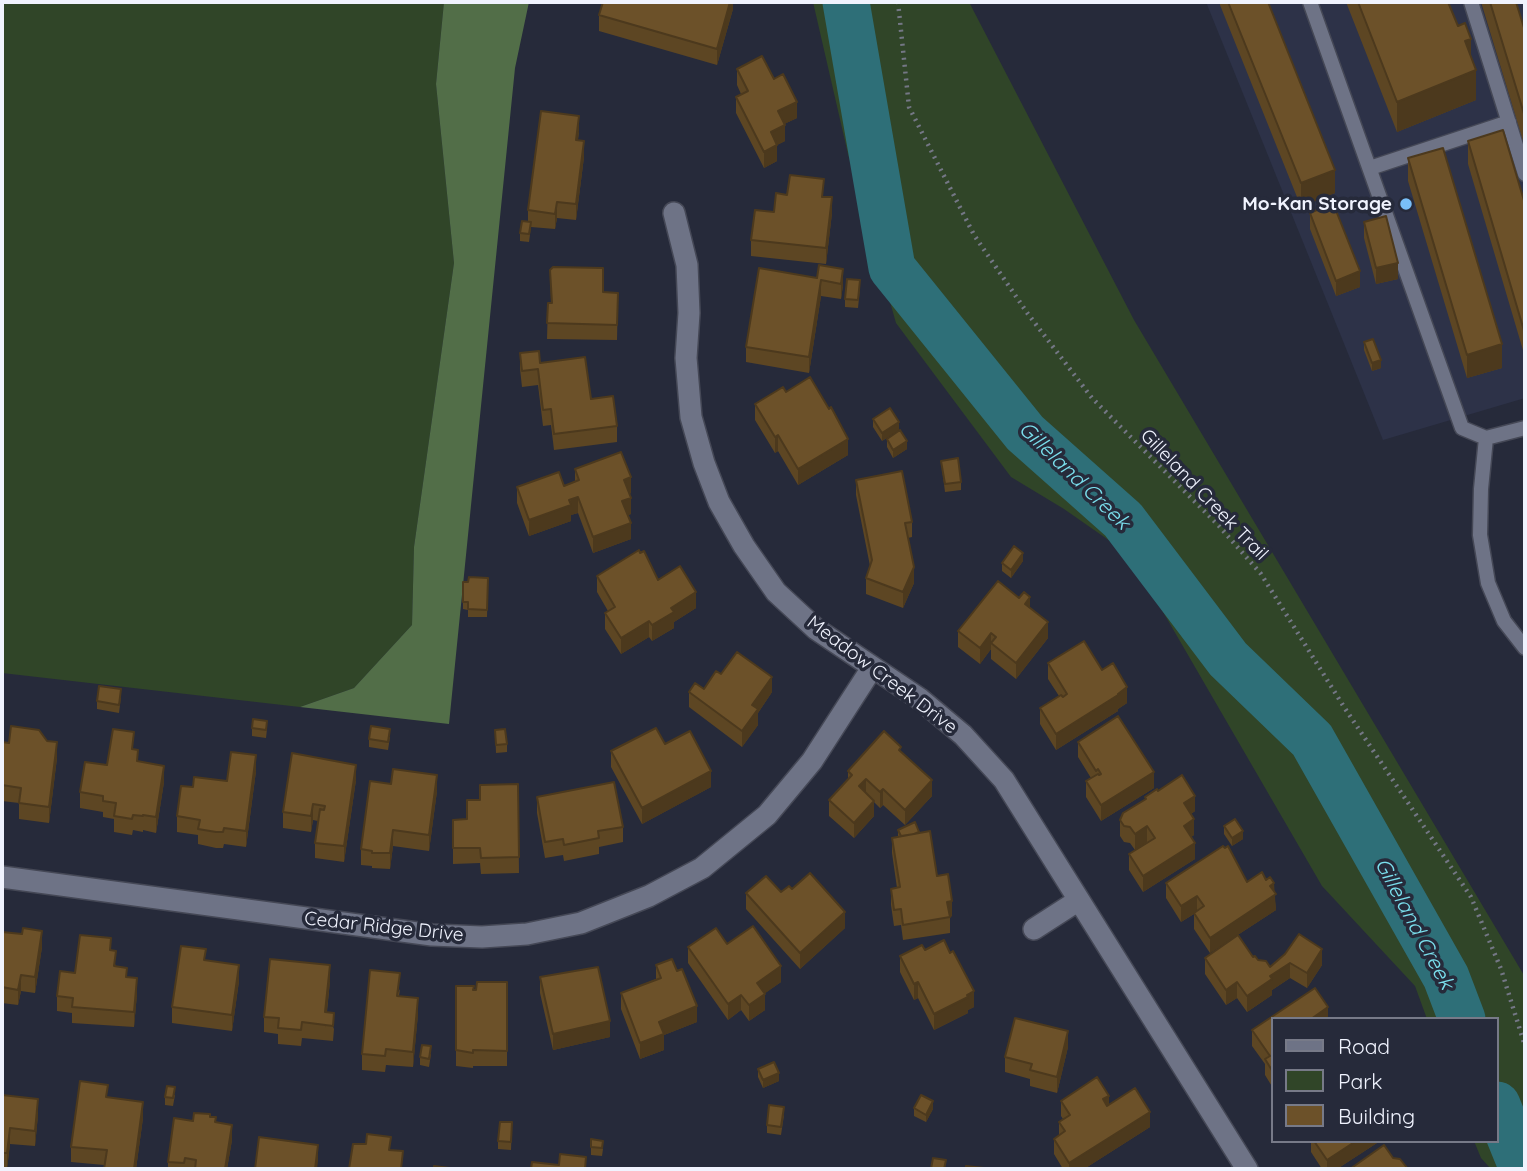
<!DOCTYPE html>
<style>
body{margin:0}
#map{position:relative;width:1527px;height:1171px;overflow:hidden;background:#262a3a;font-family:Quicksand,sans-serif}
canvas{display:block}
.frame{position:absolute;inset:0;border:4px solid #f0f3fe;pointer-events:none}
.legend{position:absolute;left:1271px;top:1017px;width:228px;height:126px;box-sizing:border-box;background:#262a3a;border:2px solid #777a88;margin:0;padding:9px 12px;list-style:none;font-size:21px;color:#f0f3fe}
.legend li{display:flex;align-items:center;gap:14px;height:35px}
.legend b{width:35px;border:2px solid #777a88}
</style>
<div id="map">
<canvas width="1527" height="1171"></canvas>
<div class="frame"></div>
<ul class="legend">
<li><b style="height:9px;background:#6e7386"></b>Road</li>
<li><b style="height:19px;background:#304528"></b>Park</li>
<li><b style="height:19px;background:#6c5129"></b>Building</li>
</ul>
</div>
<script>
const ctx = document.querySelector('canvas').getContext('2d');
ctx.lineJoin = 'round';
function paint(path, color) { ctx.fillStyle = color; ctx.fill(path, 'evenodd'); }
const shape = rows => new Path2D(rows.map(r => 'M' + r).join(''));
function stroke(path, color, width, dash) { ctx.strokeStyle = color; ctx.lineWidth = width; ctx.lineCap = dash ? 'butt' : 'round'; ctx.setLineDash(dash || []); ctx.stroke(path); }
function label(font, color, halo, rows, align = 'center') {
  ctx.font = font + ' Quicksand,sans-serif'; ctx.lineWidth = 7; ctx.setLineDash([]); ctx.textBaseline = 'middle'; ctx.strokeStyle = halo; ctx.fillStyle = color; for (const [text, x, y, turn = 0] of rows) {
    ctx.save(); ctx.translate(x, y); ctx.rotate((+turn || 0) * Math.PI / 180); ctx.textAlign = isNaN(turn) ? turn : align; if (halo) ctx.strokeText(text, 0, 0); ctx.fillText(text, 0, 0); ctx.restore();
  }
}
const built = shape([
 [1206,2,1523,2,1525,9,1525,398,1383,440]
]);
const green = shape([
 [2,2,444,2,436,84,454,263,414,547,412,625,354,688,300,707,2,673],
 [813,2,969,2,1134,320,1525,977,1525,1169,1491,1169,1481,1158,1474,1141,1497,1141,1497,1019,1427,1019,1415,986,1322,886,1130,555,1064,509,1011,477,896,323,848,154]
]);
const forest = shape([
 [444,2,529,2,515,68,449,724,300,707,354,688,412,625,414,547,454,263,436,84]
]);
const water = shape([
 [827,2,861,2,887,115,848,106]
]);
const river = shape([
 [846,2,892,268,1025,433,1123,520,1228,659,1312,740,1446,977,1462,1019],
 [1497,1105,1523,1169]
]);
const path = shape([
 [898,2,909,107,974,235,1028,314,1092,398,1219,526,1261,574,1344,707,1471,897,1501,969,1525,1046]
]);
const lane = shape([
 [1310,2,1462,428,1486,438,1525,428],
 [1471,2,1525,174],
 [1370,168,1509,122],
 [1486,438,1481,489,1480,535,1488,583,1504,621,1525,648]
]);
const street = shape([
 [674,213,687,265,689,313,686,358,691,417,704,463,719,502,744,546,776,592,816,629,920,699,963,735,1004,780,1247,1169],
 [2,877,432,935,482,937,527,934,581,923,649,896,702,868,767,815,812,761,872,668],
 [1034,929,1079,900]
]);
const wall = shape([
 [733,2,733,9,717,65,599,31,599,15],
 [1220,2,1268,2,1335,193,1301,207,1220,5],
 [1346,2,1448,2,1471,56,1476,100,1397,132],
 [1481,2,1516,2,1525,31,1525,147],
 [737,69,774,79,797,118,784,124,785,141,777,145,777,161,764,168,736,113,736,97,741,94,737,85],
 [579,131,578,140,584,157,576,220,557,218,555,229,531,227,529,242,520,241,520,233,528,222,528,210],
 [1468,141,1525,204,1525,357,1468,164],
 [1408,158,1502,368,1467,378,1408,181],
 [823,197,832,213,826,264,751,256,751,240,774,212],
 [1310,213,1360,287,1336,296,1310,229],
 [1364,222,1398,279,1376,284,1364,238],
 [819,265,843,285,841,299,821,296,809,373,746,362,746,347,817,278],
 [550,270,603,292,618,293,617,340,547,339,548,303,551,303],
 [860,288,858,308,845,307,845,299],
 [1364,342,1381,368,1372,371,1364,350],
 [520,353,540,363,591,399,617,426,617,442,554,450,551,425,543,426,538,385,522,387,520,369],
 [786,392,848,455,798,485,778,451,775,453,755,420,755,404],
 [873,419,899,430,882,441,873,427],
 [887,439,907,449,893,458,887,447],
 [941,461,961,482,961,490,945,492],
 [575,469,631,493,629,494,631,514,628,515,631,539,593,553,578,513,571,515,571,521,529,536,517,503,517,487,564,486,575,482],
 [856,480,912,522,912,537,908,538,914,583,903,608,866,594,866,578,870,566,856,495],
 [1023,561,1011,578,1002,571,1002,563],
 [597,576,658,580,696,608,674,622,674,628,652,641,649,637,621,654,605,629,605,613,608,611,597,592],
 [488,578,487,617,468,617,468,610,463,609,463,582,468,582],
 [1030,608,1048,638,1016,679,991,659,991,649,980,664,958,647,958,631],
 [1048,663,1102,670,1127,703,1118,709,1118,711,1056,750,1040,724,1040,708,1059,696,1048,679],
 [721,674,772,692,758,713,758,725,742,747,689,707,689,692,704,689],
 [121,697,119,713,97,709,97,701],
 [252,728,267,729,266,738,252,736],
 [495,730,507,744,507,752,496,753],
 [390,737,388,750,369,747,369,739],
 [2,742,57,758,49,823,19,819,19,803,2,801],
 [1078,742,1154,788,1101,821,1086,797,1086,781,1091,778,1078,757],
 [665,744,711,787,642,824,611,767,611,751],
 [134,750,138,762,164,782,156,833,143,830,143,832,133,830,132,835,114,832,114,819,103,817,103,812,80,808,80,792,107,765],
 [901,752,932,796,905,825,883,805,880,808,874,802,874,816,854,838,829,816,829,800,848,780,848,771],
 [256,771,246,847,224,844,223,848,216,848,198,844,198,835,177,832,177,816,193,787,227,781],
 [356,780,344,862,315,858,315,843,318,821,313,820,311,832,283,828,283,812],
 [518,784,519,873,481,874,480,863,453,864,453,820,467,819,480,800],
 [437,791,429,851,393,846,390,869,372,868,372,866,361,865,361,849],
 [1158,791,1195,811,1191,814,1194,835,1191,837,1195,859,1143,892,1129,870,1129,854,1135,850,1130,843,1124,842,1120,836,1120,820,1145,800,1145,797],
 [537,797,623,827,623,842,599,847,599,854,564,861,563,855,545,858,537,813],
 [1224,826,1243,839,1232,846,1224,834],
 [898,830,919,833,952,916,950,917,950,933,903,940,901,925,894,926,891,905,891,889,897,888,892,853,892,838,898,837],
 [1266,880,1274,892,1276,910,1210,953,1194,929,1194,914,1181,922,1166,898,1166,883,1247,882],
 [781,892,845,928,800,969,746,909,746,893],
 [2,932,42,947,35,993,21,991,18,1005,2,1003],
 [727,944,781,982,765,993,765,1010,749,1021,741,1010,728,1020,688,963,688,947],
 [111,950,116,967,127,977,137,994,134,1027,72,1023,72,1013,57,1011,57,996,75,973],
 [925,950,974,1007,968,1010,968,1013,934,1030,918,998,914,1000,900,972,900,956],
 [1285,954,1322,965,1307,988,1290,978,1272,990,1272,995,1247,1012,1237,998,1226,1005,1205,974,1205,958,1253,957,1270,967],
 [206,960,239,981,232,1031,172,1023,172,1007],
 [656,965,697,1022,664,1035,664,1050,640,1059,621,1009,621,993,656,979],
 [540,977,610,1037,553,1050,540,993],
 [330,981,327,1012,334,1029,333,1041,302,1038,301,1046,278,1044,278,1034,264,1032,264,1017],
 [507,982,507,1066,473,1066,473,1068,456,1066,456,986,473,990],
 [1315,988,1328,1007,1328,1019,1273,1019,1273,1088,1265,1075,1265,1064,1252,1046,1252,1030],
 [400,989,399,996,418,1014,413,1067,386,1065,385,1072,362,1070,362,1054],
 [1068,1047,1057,1093,1030,1086,1030,1079,1005,1072,1005,1057],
 [431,1054,429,1067,420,1065,420,1057],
 [758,1069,779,1081,763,1088,758,1077],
 [2,1095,38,1115,35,1146,10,1144,7,1169,2,1169],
 [175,1095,173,1106,165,1105,165,1097],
 [108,1098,143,1118,136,1169,104,1169,104,1165,71,1162,71,1147],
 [1061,1101,1109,1105,1150,1127,1084,1169,1063,1169,1054,1154,1054,1139,1059,1135,1059,1122,1063,1119,1061,1116],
 [914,1108,933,1109,926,1122,914,1116],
 [784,1115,781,1135,767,1133,767,1125],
 [210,1117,232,1140,227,1169,168,1169,168,1162,193,1121],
 [512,1122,511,1150,498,1149,498,1141],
 [591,1139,603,1149,602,1156,591,1155],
 [1311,1141,1380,1141,1337,1169,1322,1169,1311,1152]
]);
const shadedWall = shape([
 [730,2,733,2,733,9,717,65,717,49],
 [1471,39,1471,69,1465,41],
 [1476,70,1476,100,1397,132,1397,102],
 [797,102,797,118,778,127,778,111],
 [579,116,579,131,576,156,576,140],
 [785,125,785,141,771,148,771,132],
 [584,141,584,157,576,220,576,204],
 [777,145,777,161,764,168,764,152],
 [1335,170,1335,193,1301,207,1301,183],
 [832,197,832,213,826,264,826,248],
 [557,202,557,218,555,229,555,214],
 [1398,263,1398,279,1376,284,1376,268],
 [843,269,843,285,841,299,841,284],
 [1360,271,1360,287,1336,296,1336,281],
 [821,280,821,296,809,373,809,357],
 [1502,344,1502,368,1467,378,1467,355],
 [1381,360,1381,368,1372,371,1372,363],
 [899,422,899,430,882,441,882,433],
 [778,435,778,451,775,453,775,437],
 [848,439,848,455,798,485,798,469],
 [907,441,907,449,893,458,893,450],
 [631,477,631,493,624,496,624,480],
 [578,497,578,513,571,515,571,521,529,536,529,520],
 [631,498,631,514,622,517,622,501],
 [631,523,631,539,593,553,593,537],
 [1023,553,1023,561,1011,578,1011,570],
 [914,567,914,583,903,608,903,592],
 [696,592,696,608,674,622,674,628,652,641,652,625,671,608],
 [1030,597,1030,613,1025,604],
 [649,621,649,637,621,654,621,638],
 [1048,622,1048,638,1016,679,1016,663],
 [991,633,991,649,980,664,980,648],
 [772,677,772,692,758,713,758,725,742,747,742,731,752,705],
 [1127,687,1127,703,1118,709,1118,711,1056,750,1056,734],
 [57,742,57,758,49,823,49,807],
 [256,755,256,771,246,847,246,831],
 [356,765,356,780,344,862,344,846],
 [164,766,164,782,156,833,156,817],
 [711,771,711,787,642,824,642,808],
 [1154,772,1154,788,1101,821,1101,805],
 [437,775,437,791,429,851,429,835],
 [866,779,866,794,859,786],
 [932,780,932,796,905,825,905,810],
 [883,789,883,805,880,808,880,792],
 [1195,796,1195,811,1184,819,1184,803],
 [874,801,874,816,854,838,854,823],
 [313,804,313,820,311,832,311,816],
 [1194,819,1194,835,1184,842,1184,826],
 [1147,826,1147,842,1135,850,1135,834],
 [393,830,393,846,390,869,390,853],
 [1243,831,1243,839,1232,846,1232,838],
 [1195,843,1195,859,1143,892,1143,876],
 [1274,883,1276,910,1210,953,1210,938],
 [1197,896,1197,912,1181,922,1181,906],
 [952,901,952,916,947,918,947,902],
 [845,912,845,928,800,969,800,953],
 [42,931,42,947,35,993,35,977],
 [1322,949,1322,965,1307,988,1307,973],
 [1290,963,1290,978,1272,990,1272,995,1247,1012,1247,996,1270,976],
 [239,965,239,981,232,1031,232,1015],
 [330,965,330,981,325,1028,325,1012],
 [781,966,781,982,757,999,757,983],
 [21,975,21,991,18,1005,18,990],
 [137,978,137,994,134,1027,134,1012],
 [918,982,918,998,914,1000,914,984],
 [1237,982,1237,998,1226,1005,1226,990],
 [974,991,974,1007,968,1010,968,1013,934,1030,934,1014],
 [765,994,765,1010,749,1021,749,1005],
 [741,995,741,1010,728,1020,728,1004],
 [418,998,418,1014,413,1067,413,1052],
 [697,1006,697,1022,664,1035,664,1050,640,1059,640,1043,659,1022],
 [1328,1007,1328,1019,1311,1019],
 [610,1021,610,1037,553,1050,553,1034],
 [1068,1031,1068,1047,1057,1093,1057,1077],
 [779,1073,779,1081,763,1088,763,1080],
 [1109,1096,1109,1112,1103,1099],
 [38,1099,38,1115,35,1146,35,1131],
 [933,1101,933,1109,926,1122,926,1115],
 [143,1102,143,1118,136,1169,134,1169],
 [1150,1112,1150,1127,1084,1169,1069,1169,1069,1163],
 [232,1125,232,1140,227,1169,225,1169],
 [10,1128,10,1144,7,1169,7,1153],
 [1356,1141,1380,1141,1337,1169,1327,1169,1327,1160],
 [318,1145,318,1161,317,1169,315,1169]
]);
const building = shape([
 [603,2,730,2,717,49,599,15,603,2],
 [1228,2,1268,2,1335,170,1301,183,1228,2],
 [1358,2,1448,2,1458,26,1465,23,1471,39,1465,41,1476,70,1397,102,1358,2],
 [1490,2,1516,2,1525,31,1525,117,1490,2],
 [762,56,774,79,783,74,797,102,778,111,785,125,771,132,777,145,764,152,736,97,748,91,737,69,762,56],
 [541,111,579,116,576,140,584,141,576,204,557,202,555,214,528,210,541,111],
 [1503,130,1525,204,1525,334,1468,141,1503,130],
 [1443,148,1502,344,1467,355,1408,158,1443,148],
 [790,175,824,179,822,197,832,197,826,248,751,240,755,210,774,212,776,193,787,195,790,175],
 [1333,203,1360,271,1336,281,1310,213,1333,203],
 [1386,216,1398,263,1376,268,1364,222,1386,216],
 [522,221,531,222,529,234,520,233,522,221],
 [819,265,843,269,841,284,821,280,809,357,746,347,759,268,817,278,819,265],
 [553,267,603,268,603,292,618,293,617,325,547,323,548,303,552,303,550,270,553,267],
 [847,279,860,280,858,300,845,299,847,279],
 [1373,339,1381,360,1372,363,1364,342,1373,339],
 [539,351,540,363,585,357,591,399,613,396,617,426,554,434,551,409,543,410,538,369,522,371,520,353,539,351],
 [810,377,829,409,831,407,848,439,798,469,778,435,775,437,755,404,783,387,786,392,810,377],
 [890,408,899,422,882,433,873,419,890,408],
 [900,430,907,441,893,450,887,439,900,430],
 [621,452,631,477,624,480,631,498,622,501,631,523,593,537,578,497,569,500,571,505,529,520,517,487,559,472,564,486,579,480,575,469,621,452],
 [958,458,961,482,945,484,941,461,958,458],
 [902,471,912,522,905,523,914,567,903,592,866,578,872,560,856,480,902,471],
 [1014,546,1023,553,1011,570,1002,563,1014,546],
 [639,550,640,553,644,551,658,580,680,566,696,592,671,608,674,612,652,625,649,621,621,638,605,613,615,607,597,576,639,550],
 [469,577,488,578,487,610,468,609,468,602,463,602,463,582,468,582,469,577],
 [998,581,1019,598,1024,592,1030,597,1025,604,1048,622,1016,663,991,643,996,637,991,633,980,648,958,631,998,581],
 [1084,641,1102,670,1113,663,1127,687,1118,694,1118,695,1056,734,1040,708,1061,695,1063,697,1067,694,1048,663,1084,641],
 [737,652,772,677,752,705,758,709,742,731,689,692,695,683,704,689,716,671,721,674,737,652],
 [99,686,121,689,119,705,97,701,99,686],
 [1118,716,1154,772,1101,805,1086,781,1098,774,1099,775,1101,774,1098,769,1096,771,1078,742,1118,716],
 [253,719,267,721,266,730,252,728,253,719],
 [11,726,39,730,47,741,57,742,49,807,19,803,21,788,2,785,2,742,9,743,11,726],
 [371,726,390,729,388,742,369,739,371,726],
 [656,728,665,744,690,731,711,771,642,808,611,751,656,728],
 [113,729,134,732,132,749,138,750,137,761,164,766,156,817,143,815,143,816,133,815,132,819,114,816,116,803,103,801,103,796,80,792,85,762,107,765,113,729],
 [505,729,507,744,496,745,495,730,505,729],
 [884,731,901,747,899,750,932,780,905,810,883,789,880,792,866,779,859,786,874,801,854,823,829,800,852,775,848,771,884,731],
 [231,752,256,755,246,831,224,828,223,832,216,832,198,829,200,820,177,816,181,786,193,787,194,777,227,781,231,752],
 [292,753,356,765,344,846,315,843,320,809,324,810,325,806,313,804,311,816,283,812,292,753],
 [393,769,437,775,429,835,393,830,390,853,372,853,372,851,361,849,370,781,391,784,393,769],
 [1182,775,1195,796,1184,803,1194,819,1184,826,1195,843,1143,876,1129,854,1155,838,1147,826,1135,834,1130,827,1124,826,1120,820,1123,813,1146,799,1145,797,1157,789,1158,791,1182,775],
 [614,782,623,827,598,831,599,838,564,845,563,839,545,842,537,797,614,782],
 [518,784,519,857,481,858,480,848,453,848,453,820,467,819,467,800,480,800,480,785,518,784],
 [1235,819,1243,831,1232,838,1224,826,1235,819],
 [915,822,919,832,914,834,901,836,898,830,915,822],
 [930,831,937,876,948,874,952,901,947,902,950,917,903,925,901,909,894,910,891,889,900,887,892,838,930,831],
 [1223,846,1225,848,1228,846,1247,882,1262,872,1266,880,1270,877,1274,883,1270,886,1276,894,1210,938,1194,913,1204,906,1197,896,1181,906,1166,883,1223,846],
 [810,873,845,912,800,953,746,893,766,876,781,892,789,886,792,889,810,873],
 [753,926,781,966,757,983,765,994,749,1005,741,995,728,1004,688,947,716,928,727,944,753,926],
 [23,928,42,931,35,977,21,975,18,990,2,987,2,932,22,934,23,928],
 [1299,934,1322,949,1307,973,1290,963,1270,976,1272,979,1247,996,1237,982,1226,990,1205,958,1238,935,1253,957,1255,956,1258,960,1266,961,1270,967,1285,954,1299,934],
 [80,935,111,938,110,950,116,951,114,966,127,968,126,977,137,978,134,1012,72,1007,73,998,57,996,60,971,75,973,80,935],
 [944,940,950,953,953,951,974,991,967,995,968,997,934,1014,918,982,914,984,900,956,922,945,925,950,944,940],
 [181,946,206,949,204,960,239,965,232,1015,172,1007,181,946],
 [270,959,330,965,325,1012,334,1013,333,1026,302,1022,301,1030,278,1028,279,1018,264,1017,270,959],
 [672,959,677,971,682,969,697,1006,659,1022,664,1034,640,1043,621,993,661,978,656,965,672,959],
 [598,967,610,1021,553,1034,540,977,598,967],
 [370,970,400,973,397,996,418,998,413,1052,386,1049,385,1056,362,1054,370,970],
 [477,982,507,982,507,1051,473,1050,473,1053,456,1050,456,986,474,986,473,990,476,990,477,982],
 [1315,988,1328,1007,1311,1019,1273,1019,1273,1072,1265,1059,1270,1056,1252,1030,1315,988],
 [1015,1018,1068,1031,1057,1077,1030,1070,1032,1064,1005,1057,1015,1018],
 [422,1045,431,1046,429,1059,420,1057,422,1045],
 [774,1062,779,1073,763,1080,758,1069,774,1062],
 [1097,1077,1109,1096,1103,1099,1107,1106,1135,1088,1150,1112,1069,1163,1054,1139,1065,1131,1059,1122,1070,1115,1061,1101,1097,1077],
 [80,1081,108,1085,106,1097,143,1102,134,1169,104,1169,107,1150,71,1147,80,1081],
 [167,1086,175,1087,173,1098,165,1097,167,1086],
 [2,1095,38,1099,35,1131,10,1128,7,1153,2,1153,2,1095],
 [921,1095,933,1101,926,1115,914,1108,921,1095],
 [769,1105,784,1107,781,1127,767,1125,769,1105],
 [194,1113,210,1114,210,1117,216,1117,215,1122,232,1125,225,1169,195,1169,196,1160,185,1158,184,1163,168,1162,174,1118,193,1121,194,1113],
 [500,1122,512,1122,511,1142,498,1141,500,1122],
 [367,1134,391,1137,389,1150,403,1151,401,1169,349,1169,353,1144,366,1144,367,1134],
 [259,1137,318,1145,315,1169,255,1169,259,1137],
 [591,1139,603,1141,602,1148,591,1147,591,1139],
 [1314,1141,1356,1141,1327,1160,1314,1141],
 [1384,1145,1393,1158,1400,1159,1408,1169,1350,1169,1384,1145],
 [560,1154,586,1157,585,1169,531,1169,532,1162,559,1165,560,1154],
 [933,1158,946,1160,944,1169,931,1169,933,1158],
 [434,1166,457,1169,434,1169,434,1166],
 [966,1166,984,1168,984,1169,966,1169,966,1166]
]);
const markers = [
 [1406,204,7,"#79bff8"]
];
const poiNames = [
 ["Mo-Kan Storage",1392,204]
];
const streetNames = [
 ["Gilleland Creek Trail",1204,495,46],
 ["Meadow Creek Drive",882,675,37],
 ["Cedar Ridge Drive",384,927,6]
];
const waterNames = [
 ["Gilleland Creek",1074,476,44],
 ["Gilleland Creek",1414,924,62]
];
paint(built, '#2d3248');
paint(green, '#304528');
paint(forest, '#526e48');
paint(water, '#2e6f78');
stroke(river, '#2e6f78', 47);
stroke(lane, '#454856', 17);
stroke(street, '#454856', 24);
stroke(path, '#747785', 4.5, [2, 5]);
stroke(lane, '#6e7386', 14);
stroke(street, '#6e7386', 21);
paint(wall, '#5d4623');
paint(shadedWall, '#4c391d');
paint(building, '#6c5129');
stroke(building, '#4c391d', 2);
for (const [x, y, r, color] of markers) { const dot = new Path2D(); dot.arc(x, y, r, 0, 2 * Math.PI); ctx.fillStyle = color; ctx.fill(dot); stroke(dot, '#262a3a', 2.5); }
label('bold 19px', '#f0f3fe', '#262a3a', poiNames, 'right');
label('19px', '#f0f3fe', '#262a3a', streetNames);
label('italic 21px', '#7be0ee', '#262a3a', waterNames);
</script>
